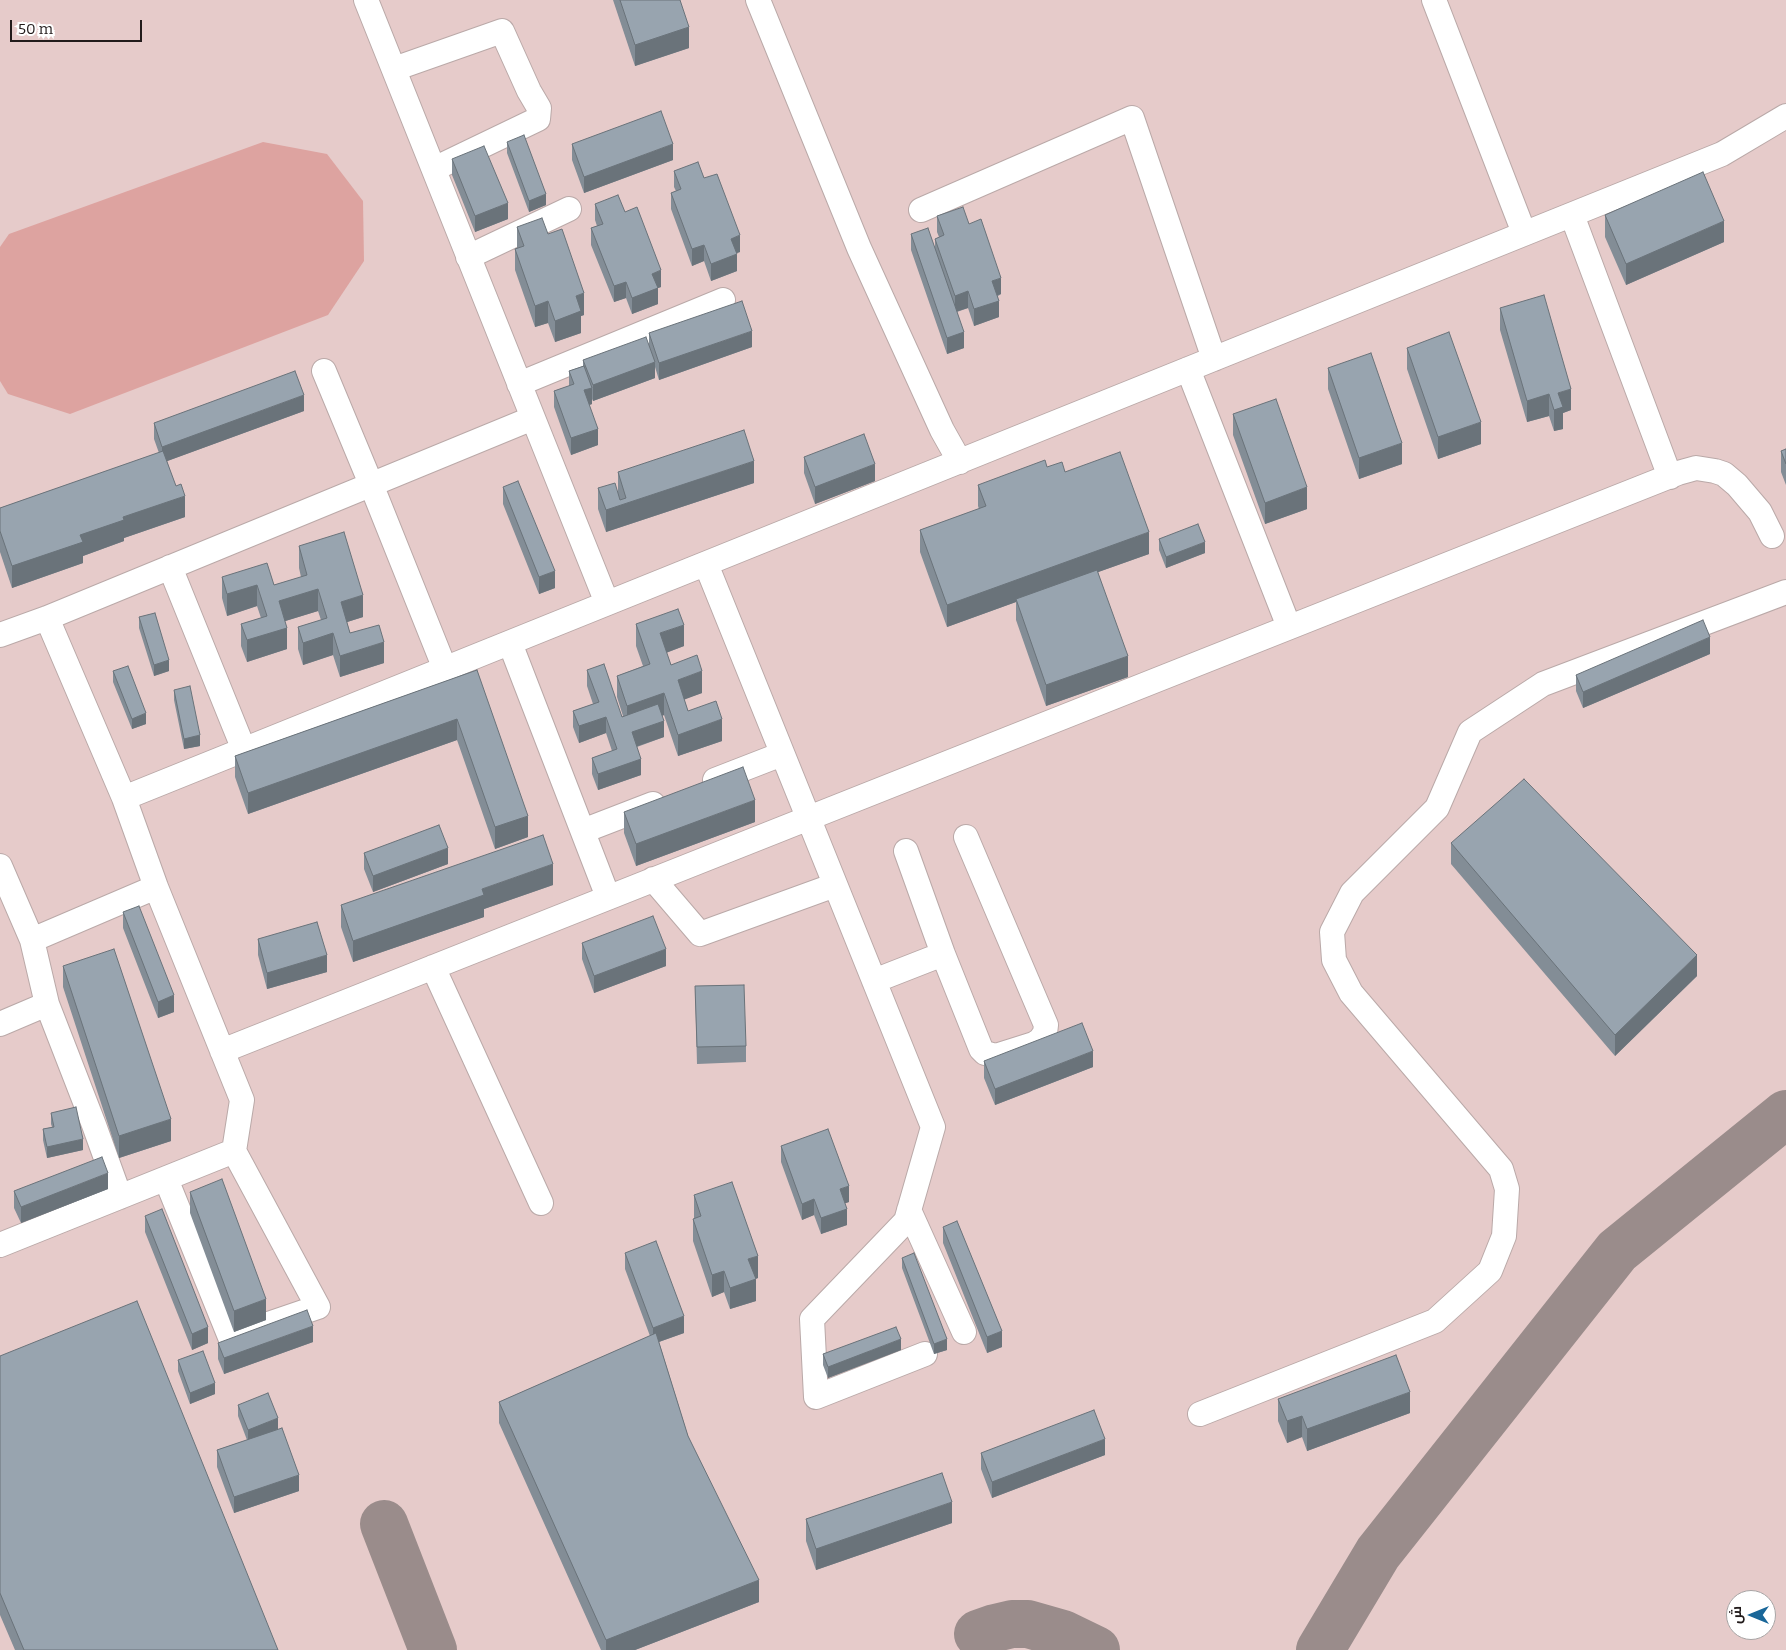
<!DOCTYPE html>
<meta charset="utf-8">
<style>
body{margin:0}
#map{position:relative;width:1786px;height:1650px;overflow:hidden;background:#eddbd9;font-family:Bitter,Cairo,serif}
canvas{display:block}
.north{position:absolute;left:1726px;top:1590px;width:50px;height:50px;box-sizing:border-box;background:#fff;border:1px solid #a7a4a4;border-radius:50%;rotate:270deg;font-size:14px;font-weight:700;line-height:20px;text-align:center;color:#221b1b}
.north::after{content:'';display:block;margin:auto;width:18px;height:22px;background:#1a6799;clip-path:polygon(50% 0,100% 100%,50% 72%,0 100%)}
.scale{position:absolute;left:10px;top:20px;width:132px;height:22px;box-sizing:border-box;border:2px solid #221b1b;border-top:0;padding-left:6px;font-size:15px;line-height:18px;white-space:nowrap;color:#221b1b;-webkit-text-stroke:4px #fff;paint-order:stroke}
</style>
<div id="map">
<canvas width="1786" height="1650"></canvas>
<div class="north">ش</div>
<div class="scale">50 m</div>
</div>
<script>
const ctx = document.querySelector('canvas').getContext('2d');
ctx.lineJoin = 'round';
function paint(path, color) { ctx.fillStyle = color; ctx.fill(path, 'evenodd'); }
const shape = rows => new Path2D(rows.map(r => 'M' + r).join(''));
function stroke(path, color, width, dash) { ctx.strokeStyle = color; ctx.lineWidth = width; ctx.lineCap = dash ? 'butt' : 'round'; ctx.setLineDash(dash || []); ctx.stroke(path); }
const built = shape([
 [0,0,1786,0,1786,1650,0,1650],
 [1736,1600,1766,1600,1766,1630,1736,1630]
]);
const green = shape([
 [263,142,327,154,363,201,364,261,328,315,70,414,8,394,0,381,0,247,9,234]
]);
const taxiway = shape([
 [384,1524,433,1650],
 [978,1634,995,1628,1012,1624,1028,1624,1063,1634,1096,1650],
 [1320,1650,1378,1553,1617,1251,1786,1114]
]);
const minor = shape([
 [366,0,607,603],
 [758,0,859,248,942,430,960,462],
 [1434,0,1524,233],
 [394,69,502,31,529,91,539,108,538,119,434,169],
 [921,210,1132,118,1214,359],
 [1572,215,1670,477],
 [468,257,569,209],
 [1188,369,1289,627],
 [324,371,371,484,445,669],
 [519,384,723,300],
 [706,564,933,1127,906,1221,812,1319,816,1397,925,1354],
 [170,567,244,750],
 [47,618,124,798,156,887,242,1100,234,1151,318,1307,230,1337,166,1179],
 [0,635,47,618,533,418],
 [510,643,608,897],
 [715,780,782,754],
 [124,798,1722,154,1786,116],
 [583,831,653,804],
 [906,851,943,954,981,1049,985,1053,996,1056,1034,1044,1040,1040,1045,1033,1046,1025,966,837],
 [0,866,32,940],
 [653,879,700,934,835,885],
 [433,967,541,1203],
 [874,981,943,954],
 [47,1004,94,1125,120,1197],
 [0,1024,47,1004,32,940,156,887],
 [222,1051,1678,473,1696,468,1715,471,1724,474,1737,485,1760,512,1772,536],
 [909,1210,964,1332],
 [0,1245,234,1151],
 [1200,1414,1435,1321,1490,1271,1504,1236,1507,1189,1501,1169,1351,993,1334,960,1332,932,1352,893,1437,808,1470,732,1543,684,1786,592]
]);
const wall = shape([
 [613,0,680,0,689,48,635,66],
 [507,142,546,205,529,212,507,153],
 [572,144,673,160,584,193,572,160],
 [452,159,508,219,475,232,452,175],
 [674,171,704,178,740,252,736,253,737,271,711,281,704,261,692,266,671,209,671,193,676,191,674,187],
 [595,204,625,212,661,287,658,288,658,304,632,314,626,298,614,302,591,245,591,228,597,226,595,220],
 [1605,215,1724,242,1626,285,1605,237],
 [937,216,969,224,1001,294,998,296,999,317,974,326,968,308,957,312,964,348,947,354,911,250,911,234,935,247,935,239,939,237,937,232],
 [517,227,548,234,584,315,581,316,581,333,555,342,548,323,535,327,515,270,515,249,517,248],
 [1500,308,1571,410,1563,413,1563,429,1554,431,1549,416,1527,422,1500,330],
 [649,333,752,347,659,380,655,367,655,378,593,401,592,399,592,404,589,405,598,445,571,455,554,407,554,391,569,386,569,371,583,366,583,360,649,346],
 [1407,348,1481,444,1438,459,1407,369],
 [1328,368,1402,464,1359,479,1328,389],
 [304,411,167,461,185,517,124,538,124,541,83,556,83,563,12,588,0,552,0,508,159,453,154,439,154,423],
 [1233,414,1307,509,1265,524,1233,435],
 [1786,449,1786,485,1781,472,1781,451],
 [804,457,875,481,815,504,804,473],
 [1047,467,1065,472,1149,554,1098,572,1128,677,1046,706,1016,620,1016,602,947,627,920,552,920,530,979,509,978,506,978,485],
 [618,472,754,483,606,532,598,509,598,488,618,492],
 [503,487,555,588,539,594,503,504],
 [1159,539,1205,553,1166,568,1159,550],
 [299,546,363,617,347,622,350,633,384,663,340,677,333,655,303,665,298,649,298,627,321,620,318,611,285,621,287,649,247,662,241,646,241,624,261,618,257,606,227,616,222,598,222,577,274,585,301,577,299,568],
 [139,617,169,671,154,676,139,628],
 [636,624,684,646,666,653,671,665,702,693,684,699,688,711,722,741,678,756,664,715,662,716,664,737,637,747,641,775,598,790,592,774,592,758,612,751,606,733,579,743,573,727,573,711,593,704,587,686,587,670,622,717,623,716,617,697,617,676,643,666,636,646],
 [1710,654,1583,708,1576,691,1576,675],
 [477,670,528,837,495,849,457,740,248,814,235,777,235,756],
 [113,671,146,724,132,729,113,682],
 [174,690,200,746,184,749,174,700],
 [624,812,755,822,636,866,624,833],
 [1451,843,1697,976,1615,1056,1451,864],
 [364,853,448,864,373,892,364,869],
 [553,885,484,909,484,917,353,962,341,927,341,905],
 [123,912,174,1012,158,1018,123,928],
 [258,939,327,972,267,989,258,955],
 [582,943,666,966,594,993,582,959],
 [63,966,171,1141,119,1158,63,987],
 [695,986,746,1046,746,1062,697,1064],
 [984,1061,1093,1067,995,1105,984,1078],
 [51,1113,83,1150,47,1158,43,1140,43,1129,52,1127,51,1124],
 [781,1146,849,1202,845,1203,847,1225,821,1234,814,1215,802,1220,781,1162],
 [108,1189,21,1223,14,1208,14,1191],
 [190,1192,266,1320,234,1332,190,1213],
 [694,1195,758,1278,755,1279,756,1301,730,1309,724,1292,712,1297,693,1241,693,1219,694,1219],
 [145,1216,208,1343,192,1350,145,1232],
 [943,1227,1002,1347,987,1353,943,1243],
 [625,1253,684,1333,659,1342,688,1436,759,1602,635,1650,601,1650,499,1423,499,1402,650,1336,625,1269],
 [902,1258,947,1350,934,1354,902,1268],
 [313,1342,224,1374,218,1359,218,1343],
 [901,1350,828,1378,823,1365,823,1354],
 [0,1356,278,1650,15,1650,0,1615],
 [178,1360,215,1394,190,1404,178,1371],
 [1278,1399,1410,1413,1307,1451,1302,1437,1287,1443,1278,1421],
 [238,1405,278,1429,299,1491,234,1513,217,1467,217,1450,247,1440,238,1416],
 [981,1453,1105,1455,992,1498,981,1469],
 [806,1519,952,1523,816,1570,806,1541]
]);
const shadedWall = shape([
 [689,27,689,48,635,66,635,45],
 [673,144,673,160,584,193,584,177],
 [546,194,546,205,529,212,529,201],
 [508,203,508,219,475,232,475,216],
 [1724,221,1724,242,1626,285,1626,264],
 [740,235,740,252,731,255,731,239],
 [704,245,704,261,692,266,692,249],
 [737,254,737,271,711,281,711,264],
 [661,270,661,287,658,288,658,304,632,314,632,298,652,274],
 [1001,278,1001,294,992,297,992,281],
 [626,282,626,298,614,302,614,286],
 [968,291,968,308,955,312,955,296],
 [584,293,584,315,581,316,581,333,555,342,555,321,576,296],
 [548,301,548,323,535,327,535,306],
 [999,301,999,317,974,326,974,309],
 [752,331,752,347,659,380,659,363],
 [964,332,964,348,947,354,947,338],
 [655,362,655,378,593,401,593,385],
 [592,388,592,404,584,407,584,390],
 [1571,389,1571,410,1563,413,1563,429,1554,431,1554,410,1558,393],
 [1549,394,1549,416,1527,422,1527,401],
 [304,395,304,411,162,463,162,447],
 [1481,422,1481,444,1438,459,1438,437],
 [598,429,598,445,571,455,571,438],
 [1402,443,1402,464,1359,479,1359,458],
 [754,461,754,483,606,532,606,510],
 [875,464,875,481,815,504,815,487],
 [1307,487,1307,509,1265,524,1265,503],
 [185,496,185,517,124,538,124,541,83,556,83,563,12,588,12,566,80,535,123,517],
 [1149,532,1149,554,1017,601,1016,599,1016,602,947,627,947,605],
 [1205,542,1205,553,1166,568,1166,557],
 [555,571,555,588,539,594,539,577],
 [257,585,257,606,227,616,227,594],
 [318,589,318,611,279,623,279,601],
 [363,595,363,617,341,624,341,602],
 [684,625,684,646,660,655,660,633],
 [287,628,287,649,247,662,247,640],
 [333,633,333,655,303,665,303,643],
 [1710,637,1710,654,1583,708,1583,692],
 [384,642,384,663,340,677,340,656],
 [1128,656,1128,677,1046,706,1046,685],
 [169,660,169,671,154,676,154,665],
 [702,671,702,693,678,702,678,680],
 [664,693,664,715,627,728,627,706],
 [146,713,146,724,132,729,132,719],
 [606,717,606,733,579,743,579,726],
 [457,719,457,740,248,814,248,793],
 [722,719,722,741,678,756,678,735],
 [664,721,664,737,632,748,632,732],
 [200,735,200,746,184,749,184,739],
 [641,759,641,775,598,790,598,774],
 [755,800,755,822,636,866,636,844],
 [528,816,528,837,495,849,495,827],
 [448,848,448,864,373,892,373,876],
 [553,864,553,885,484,909,484,917,353,962,353,941,482,889],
 [666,949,666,966,594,993,594,976],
 [327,955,327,972,267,989,267,973],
 [1697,955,1697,976,1615,1056,1615,1035],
 [174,995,174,1012,158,1018,158,1002],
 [1093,1051,1093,1067,995,1105,995,1089],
 [171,1119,171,1141,119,1158,119,1136],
 [83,1139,83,1150,47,1158,47,1147],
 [108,1173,108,1189,21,1223,21,1207],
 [849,1186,849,1202,840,1205,840,1189],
 [814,1199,814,1215,802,1220,802,1204],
 [847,1209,847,1225,821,1234,821,1218],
 [758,1256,758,1278,748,1281,748,1259],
 [724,1271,724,1292,712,1297,712,1275],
 [756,1279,756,1301,730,1309,730,1288],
 [266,1299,266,1320,234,1332,234,1311],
 [684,1316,684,1333,653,1344,653,1328],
 [313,1326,313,1342,224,1374,224,1358],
 [208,1327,208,1343,192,1350,192,1334],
 [1002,1331,1002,1347,987,1353,987,1337],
 [901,1339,901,1350,828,1378,828,1367],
 [947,1339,947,1350,934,1354,934,1344],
 [215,1383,215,1394,190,1404,190,1393],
 [1410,1392,1410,1413,1307,1451,1307,1429],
 [1302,1416,1302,1437,1287,1443,1287,1421],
 [278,1418,278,1429,248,1441,248,1430],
 [1105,1439,1105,1455,992,1498,992,1482],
 [299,1475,299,1491,234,1513,234,1497],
 [952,1502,952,1523,816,1570,816,1549],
 [759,1580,759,1602,635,1650,606,1650,606,1640]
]);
const building = shape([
 [620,0,680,0,689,27,635,45,620,0],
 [661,111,673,144,584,177,572,144,661,111],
 [524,135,546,194,529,201,507,142,524,135],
 [484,146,508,203,475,216,452,159,484,146],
 [698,162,704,178,717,174,740,235,731,239,737,254,711,264,704,245,692,249,671,193,681,189,674,171,698,162],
 [1703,172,1724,221,1626,264,1605,215,1703,172],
 [618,195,625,212,637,207,661,270,652,274,658,288,632,298,626,282,614,286,591,228,603,224,595,204,618,195],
 [963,207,969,224,981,219,1001,278,992,281,999,301,974,309,968,291,955,296,935,239,944,235,937,216,963,207],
 [542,218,548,234,562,229,584,293,576,296,581,311,555,321,548,301,535,306,515,249,524,246,517,227,542,218],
 [928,228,964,332,947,338,911,234,928,228],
 [1544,295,1571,389,1558,393,1563,407,1554,410,1549,394,1527,401,1500,308,1544,295],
 [742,301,752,331,659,363,649,333,742,301],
 [1449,332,1481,422,1438,437,1407,348,1449,332],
 [646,337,655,362,593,385,583,360,646,337],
 [1371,353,1402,443,1359,458,1328,368,1371,353],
 [584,366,592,388,584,390,598,429,571,438,554,391,574,384,569,371,584,366],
 [295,371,304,395,162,447,154,423,295,371],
 [1276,399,1307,487,1265,503,1233,414,1276,399],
 [744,430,754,461,606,510,598,488,615,483,620,500,626,498,618,472,744,430],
 [864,434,875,464,815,487,804,457,864,434],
 [1786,449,1786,464,1781,451,1786,449],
 [163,451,176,486,181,484,185,496,123,517,124,520,80,535,83,542,12,566,0,531,0,508,163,451],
 [1120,452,1149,532,947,605,920,530,986,506,978,485,1045,460,1047,467,1062,462,1065,472,1120,452],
 [518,481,555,571,539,577,503,487,518,481],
 [1198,524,1205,542,1166,557,1159,539,1198,524],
 [344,532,363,595,341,602,350,633,379,625,384,642,340,656,333,633,303,643,298,627,327,618,318,589,279,601,287,628,247,640,241,624,267,616,257,585,227,594,222,577,267,563,274,585,307,575,299,546,344,532],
 [1097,570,1128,656,1046,685,1016,599,1097,570],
 [678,609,684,625,660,633,671,665,697,655,702,671,678,680,688,711,716,701,722,719,678,735,664,693,627,706,617,676,650,664,636,624,678,609],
 [155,613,169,660,154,665,139,617,155,613],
 [1703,620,1710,637,1583,692,1576,675,1703,620],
 [604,664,622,717,658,704,664,721,632,732,641,759,598,774,592,758,617,749,606,717,579,726,573,711,599,702,587,670,604,664],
 [128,666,146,713,132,719,113,671,128,666],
 [477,670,528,816,495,827,457,719,248,793,235,756,477,670],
 [190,686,200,735,184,739,174,690,190,686],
 [743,767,755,800,636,844,624,812,743,767],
 [1524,779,1697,955,1615,1035,1451,843,1524,779],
 [439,825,448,848,373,876,364,853,439,825],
 [543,835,553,864,482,889,484,895,353,941,341,905,543,835],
 [139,906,174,995,158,1002,123,912,139,906],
 [653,916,666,949,594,976,582,943,653,916],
 [317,922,327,955,267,973,258,939,317,922],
 [114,949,171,1119,119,1136,63,966,114,949],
 [744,985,746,1046,697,1047,695,986,744,985],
 [1082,1023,1093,1051,995,1089,984,1061,1082,1023],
 [76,1107,83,1139,47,1147,43,1129,54,1127,51,1113,76,1107],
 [828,1129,849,1186,840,1189,847,1209,821,1218,814,1199,802,1204,781,1146,828,1129],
 [102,1157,108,1173,21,1207,14,1191,102,1157],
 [222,1179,266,1299,234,1311,190,1192,222,1179],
 [732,1182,758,1256,748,1259,756,1279,730,1288,724,1271,712,1275,693,1219,701,1216,694,1195,732,1182],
 [162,1209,208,1327,192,1334,145,1216,162,1209],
 [957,1221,1002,1331,987,1337,943,1227,957,1221],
 [656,1241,684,1316,653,1328,625,1253,656,1241],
 [914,1253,947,1339,934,1344,902,1258,914,1253],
 [137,1301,278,1650,24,1650,0,1593,0,1356,137,1301],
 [307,1310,313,1326,224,1358,218,1343,307,1310],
 [896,1327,901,1339,828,1367,823,1354,896,1327],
 [656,1333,688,1436,759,1580,606,1640,499,1402,656,1333],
 [203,1351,215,1383,190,1393,178,1360,203,1351],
 [1396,1355,1410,1392,1307,1429,1302,1416,1287,1421,1278,1399,1396,1355],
 [268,1393,278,1418,248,1430,238,1405,268,1393],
 [1094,1410,1105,1439,992,1482,981,1453,1094,1410],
 [282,1428,299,1475,234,1497,217,1450,282,1428],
 [942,1473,952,1502,816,1549,806,1519,942,1473]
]);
paint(built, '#e6cbca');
paint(green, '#dda3a0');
stroke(taxiway, '#9a8c8b', 48);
stroke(minor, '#baa9a8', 26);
stroke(minor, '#fff', 24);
paint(wall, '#838d96');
paint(shadedWall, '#6a737a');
paint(building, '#98a4af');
stroke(building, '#6a737a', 1);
</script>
